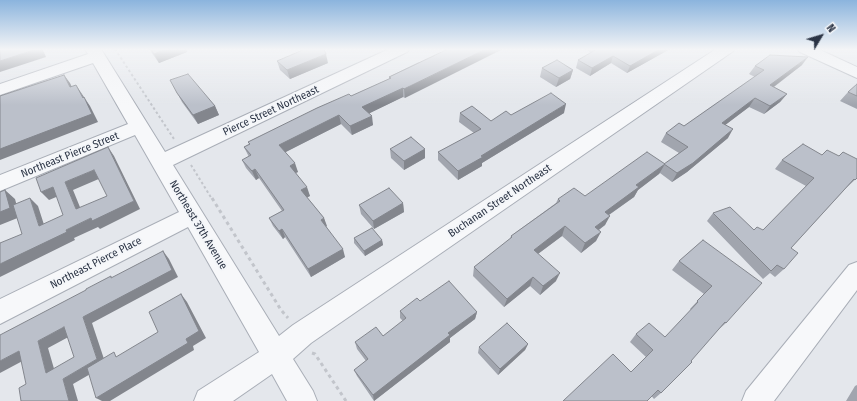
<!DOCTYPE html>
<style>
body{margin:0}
#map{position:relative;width:857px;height:401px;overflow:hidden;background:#e4e7ec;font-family:"Fira Sans Condensed",sans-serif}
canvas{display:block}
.north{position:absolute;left:801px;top:16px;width:40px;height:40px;-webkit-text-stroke:3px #f4f6f9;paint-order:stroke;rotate:52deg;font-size:11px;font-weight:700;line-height:16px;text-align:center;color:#2b3445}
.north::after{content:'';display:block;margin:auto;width:14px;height:18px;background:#2b3445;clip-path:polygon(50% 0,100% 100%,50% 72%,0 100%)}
</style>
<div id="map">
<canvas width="857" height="401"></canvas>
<div class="north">N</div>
</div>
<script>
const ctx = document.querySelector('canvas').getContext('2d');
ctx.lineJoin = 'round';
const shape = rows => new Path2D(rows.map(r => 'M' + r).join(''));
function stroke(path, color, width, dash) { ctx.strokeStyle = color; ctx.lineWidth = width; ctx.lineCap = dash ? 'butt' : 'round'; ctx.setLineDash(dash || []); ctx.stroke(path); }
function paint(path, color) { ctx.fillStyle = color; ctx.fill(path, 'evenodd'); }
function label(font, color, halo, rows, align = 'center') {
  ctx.font = font + ' "Fira Sans Condensed",sans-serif'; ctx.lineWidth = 4; ctx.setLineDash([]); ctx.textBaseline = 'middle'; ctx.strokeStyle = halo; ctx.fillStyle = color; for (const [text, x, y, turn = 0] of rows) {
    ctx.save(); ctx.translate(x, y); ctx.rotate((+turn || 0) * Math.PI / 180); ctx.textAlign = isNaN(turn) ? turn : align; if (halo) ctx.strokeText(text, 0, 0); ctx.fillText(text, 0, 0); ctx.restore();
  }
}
const pathFar1 = shape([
 [115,49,174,139],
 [191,165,212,199]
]);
const path = shape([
 [212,198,281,310,288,318],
 [312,353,315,354,346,401]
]);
const minor = shape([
 [85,49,101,49,165,152,389,49,410,49,407,52,173,165,279,336,293,325,716,49,735,49,732,52,311,343,293,359,313,391,317,401,287,401,272,374,233,401,194,401,198,391,259,352,188,227,0,324,0,299,179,212,135,135,0,191,0,175,128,124,93,63,0,95,0,84,88,54,85,49],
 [797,49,818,49,857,67,857,78,800,52,797,49],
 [857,262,857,290,774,401,742,401,746,391,849,265,857,262]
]);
const wall = shape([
 [149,49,186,49,187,52,159,63],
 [585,49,670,49,627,73,611,63,590,76,576,68,578,60,591,53],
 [277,61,328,63,290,79,280,70],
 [419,62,405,98,403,97,369,113,373,125,352,135,341,124,285,152,298,172,296,173,310,196,307,197,324,218,326,226,345,257,311,277,285,237,283,239,273,226,269,218,282,211,259,178,256,180,246,168,242,160,249,157,244,147,249,144,248,142,389,79,389,77],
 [802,65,774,87,787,94,780,102,764,114,749,107,725,125,728,138,687,172,672,182,660,173,638,190,634,197,609,215,605,225,599,230,596,241,581,253,562,236,538,254,556,281,540,295,530,286,504,307,473,276,474,267,510,239,511,236,556,203,558,199,585,196,665,164,679,153,661,142,666,133,684,126,755,77,749,74,755,66],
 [542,68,573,70,570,79,556,87,540,77],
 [170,80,215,106,219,115,198,124,182,102],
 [857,84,857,109,840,101,848,92],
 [460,113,491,121,511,115,564,113,482,163,482,166,458,180,438,160,438,152,474,133,459,122],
 [390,149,425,149,425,158,404,170,391,158],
 [782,160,857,178,846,188,791,248,784,269,775,277,770,273,763,279,707,221,713,213,754,230,763,230,806,186,775,169],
 [403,203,404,212,374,229,361,214,359,205],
 [354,238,382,240,383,245,365,256,354,243],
 [703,240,726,323,718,330,661,393,654,399,631,372,646,357,630,342,636,334,665,337,691,310,690,309,704,294,672,270,679,261],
 [420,301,477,312,475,319,450,338,450,342,374,401,357,376,354,370,366,361,357,349,355,342,383,336,403,321,400,318,400,311],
 [528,344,525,350,498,375,478,353,479,347],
 [857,385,857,401,846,401,855,386]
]);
const shadedWall = shape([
 [37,49,46,49,43,50,46,57,0,72,0,61],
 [166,49,186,49,187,52,159,63,154,54],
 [486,49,503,49,405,98,404,89],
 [660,49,670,49,627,73,630,66],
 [326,54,328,63,290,79,287,70],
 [613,56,611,63,590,76,592,68],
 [808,57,802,65,764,94,770,85],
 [573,70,570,79,556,87,559,78],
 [64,75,70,83,76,95,70,87],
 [76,85,90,106,98,122,0,160,0,149,83,98],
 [403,88,403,97,364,116,362,107],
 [787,94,780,102,764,114,770,106],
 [755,98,749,107,716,132,722,123],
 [566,104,564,113,482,163,482,166,458,180,458,171,481,156],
 [215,106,219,115,198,124,193,115],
 [339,115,341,124,282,154,279,145],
 [372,116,373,125,352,135,350,126],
 [733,129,728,138,687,172,672,182,677,173],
 [108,147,114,156,140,209,100,229,98,227,74,238,75,240,0,277,0,264,66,230,91,218,134,201],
 [425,149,425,158,404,170,404,161],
 [295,163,298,172,293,174,290,166],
 [665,164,659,174,638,190,634,197,600,221,605,212,636,185],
 [255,169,259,178,256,180,252,171],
 [94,170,101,178,73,190,84,217,76,209,65,182],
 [53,187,61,195,49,200,41,192],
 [307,187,310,196,304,199,301,190],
 [5,190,15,199,20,217,0,225,0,212],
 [30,198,38,206,47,234,39,226],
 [403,203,404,212,374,229,373,221],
 [610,216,605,225,590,236,595,227],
 [324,218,327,226,324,228,321,220],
 [565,226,562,236,531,259,534,250],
 [282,229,285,237,283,239,279,231],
 [601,232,596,241,581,253,585,243],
 [382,240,383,245,365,256,364,251],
 [343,249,345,257,311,277,308,269],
 [163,251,169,259,178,277,92,323,106,365,73,384,78,401,69,401,63,379,97,359,83,317],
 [560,273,556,281,540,295,543,286],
 [533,277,530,286,504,307,507,299],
 [181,294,187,302,206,338,193,346,194,350,110,401,102,401,96,398,186,339],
 [477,312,475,319,450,338,450,342,374,401,373,395,448,333],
 [64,327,74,334,48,348,57,379,46,373,38,341],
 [528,344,525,350,498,375,500,369],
 [19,351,30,357,0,373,0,361]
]);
const building = shape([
 [0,49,37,49,0,61,0,49],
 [151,49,166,49,154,54,151,49],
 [305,49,324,49,326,54,287,70,277,61,305,49],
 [448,49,486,49,404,89,403,88,362,107,372,116,350,126,339,115,279,145,295,163,290,166,307,187,301,190,324,218,321,220,343,249,308,269,282,229,279,231,269,218,284,210,255,169,252,171,242,160,251,155,244,147,250,144,248,142,317,108,349,94,351,96,391,78,389,77,448,49],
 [597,49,660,49,630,66,613,56,592,68,578,60,597,49],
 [770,55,808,57,770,85,787,94,770,106,755,98,722,123,733,129,693,163,677,173,664,164,688,147,666,133,679,123,684,126,764,70,755,66,770,55],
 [557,60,573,70,559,78,542,68,557,60],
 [188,74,215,106,193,115,177,93,170,80,188,74],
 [64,75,70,87,76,85,83,98,84,97,92,114,0,149,0,96,64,75],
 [857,84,857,96,848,92,857,84],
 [551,93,566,104,481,156,483,157,458,171,438,152,481,129,460,113,472,106,491,121,506,111,511,115,551,93],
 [411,137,425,149,404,161,390,149,411,137],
 [803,144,822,155,827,150,839,156,843,152,857,159,857,178,855,180,854,179,791,248,798,253,784,269,777,265,771,271,713,213,730,207,754,230,757,227,763,230,814,178,782,160,803,144],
 [108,147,134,201,92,221,91,218,66,230,67,232,0,264,0,243,22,234,13,205,30,198,39,226,63,215,53,187,41,192,36,178,108,147],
 [94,170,107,196,76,209,65,182,94,170],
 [647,152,665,164,636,185,639,187,605,212,610,216,595,227,601,232,585,243,565,226,534,250,560,273,543,286,533,277,507,299,474,267,512,237,511,236,560,201,558,199,574,188,585,196,647,152],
 [389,188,403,203,373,221,359,205,389,188],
 [5,190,10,208,0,212,0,192,5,190],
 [372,228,382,240,364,251,354,238,372,228],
 [703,240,762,283,726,323,725,322,691,361,692,362,661,393,658,390,647,401,563,401,613,354,631,372,653,350,636,334,649,323,665,337,698,302,697,301,712,286,679,261,703,240],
 [163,251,172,270,83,317,97,359,63,379,69,401,21,401,19,388,26,384,19,351,0,361,0,335,86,290,86,289,111,276,111,278,163,251],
 [64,327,74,357,46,373,38,341,64,327],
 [449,281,477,312,448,333,450,335,373,395,354,370,368,359,355,342,376,327,383,336,406,318,400,311,417,298,420,301,449,281],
 [181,294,199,331,186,339,188,343,96,398,87,368,114,352,116,357,158,332,149,312,181,294],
 [507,323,528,344,500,369,479,347,507,323]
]);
const streetNames = [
 ["Pierce Street Northeast",271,111,-25],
 ["Northeast Pierce Street",70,155,-22],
 ["Buchanan Street Northeast",500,201,-34],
 ["Northeast 37th Avenue",198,225,59],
 ["Northeast Pierce Place",96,263,-27]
];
stroke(minor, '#a9aeb7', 2);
stroke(pathFar1, '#c2c5cb', 2, [2.5, 2.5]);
stroke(path, '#c2c5cb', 3, [3.5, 3.5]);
paint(minor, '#f7f8fa');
paint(wall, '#a1a5ae');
paint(shadedWall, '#83868d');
paint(building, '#bbc0ca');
stroke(building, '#83868d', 1);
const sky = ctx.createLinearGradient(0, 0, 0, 105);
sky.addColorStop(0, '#8bb4dd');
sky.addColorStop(0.47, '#f3f4f6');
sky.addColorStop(1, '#f3f4f600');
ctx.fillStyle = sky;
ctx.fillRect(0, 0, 857, 105);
label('11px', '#2b3445', '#f4f6f9', streetNames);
</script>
